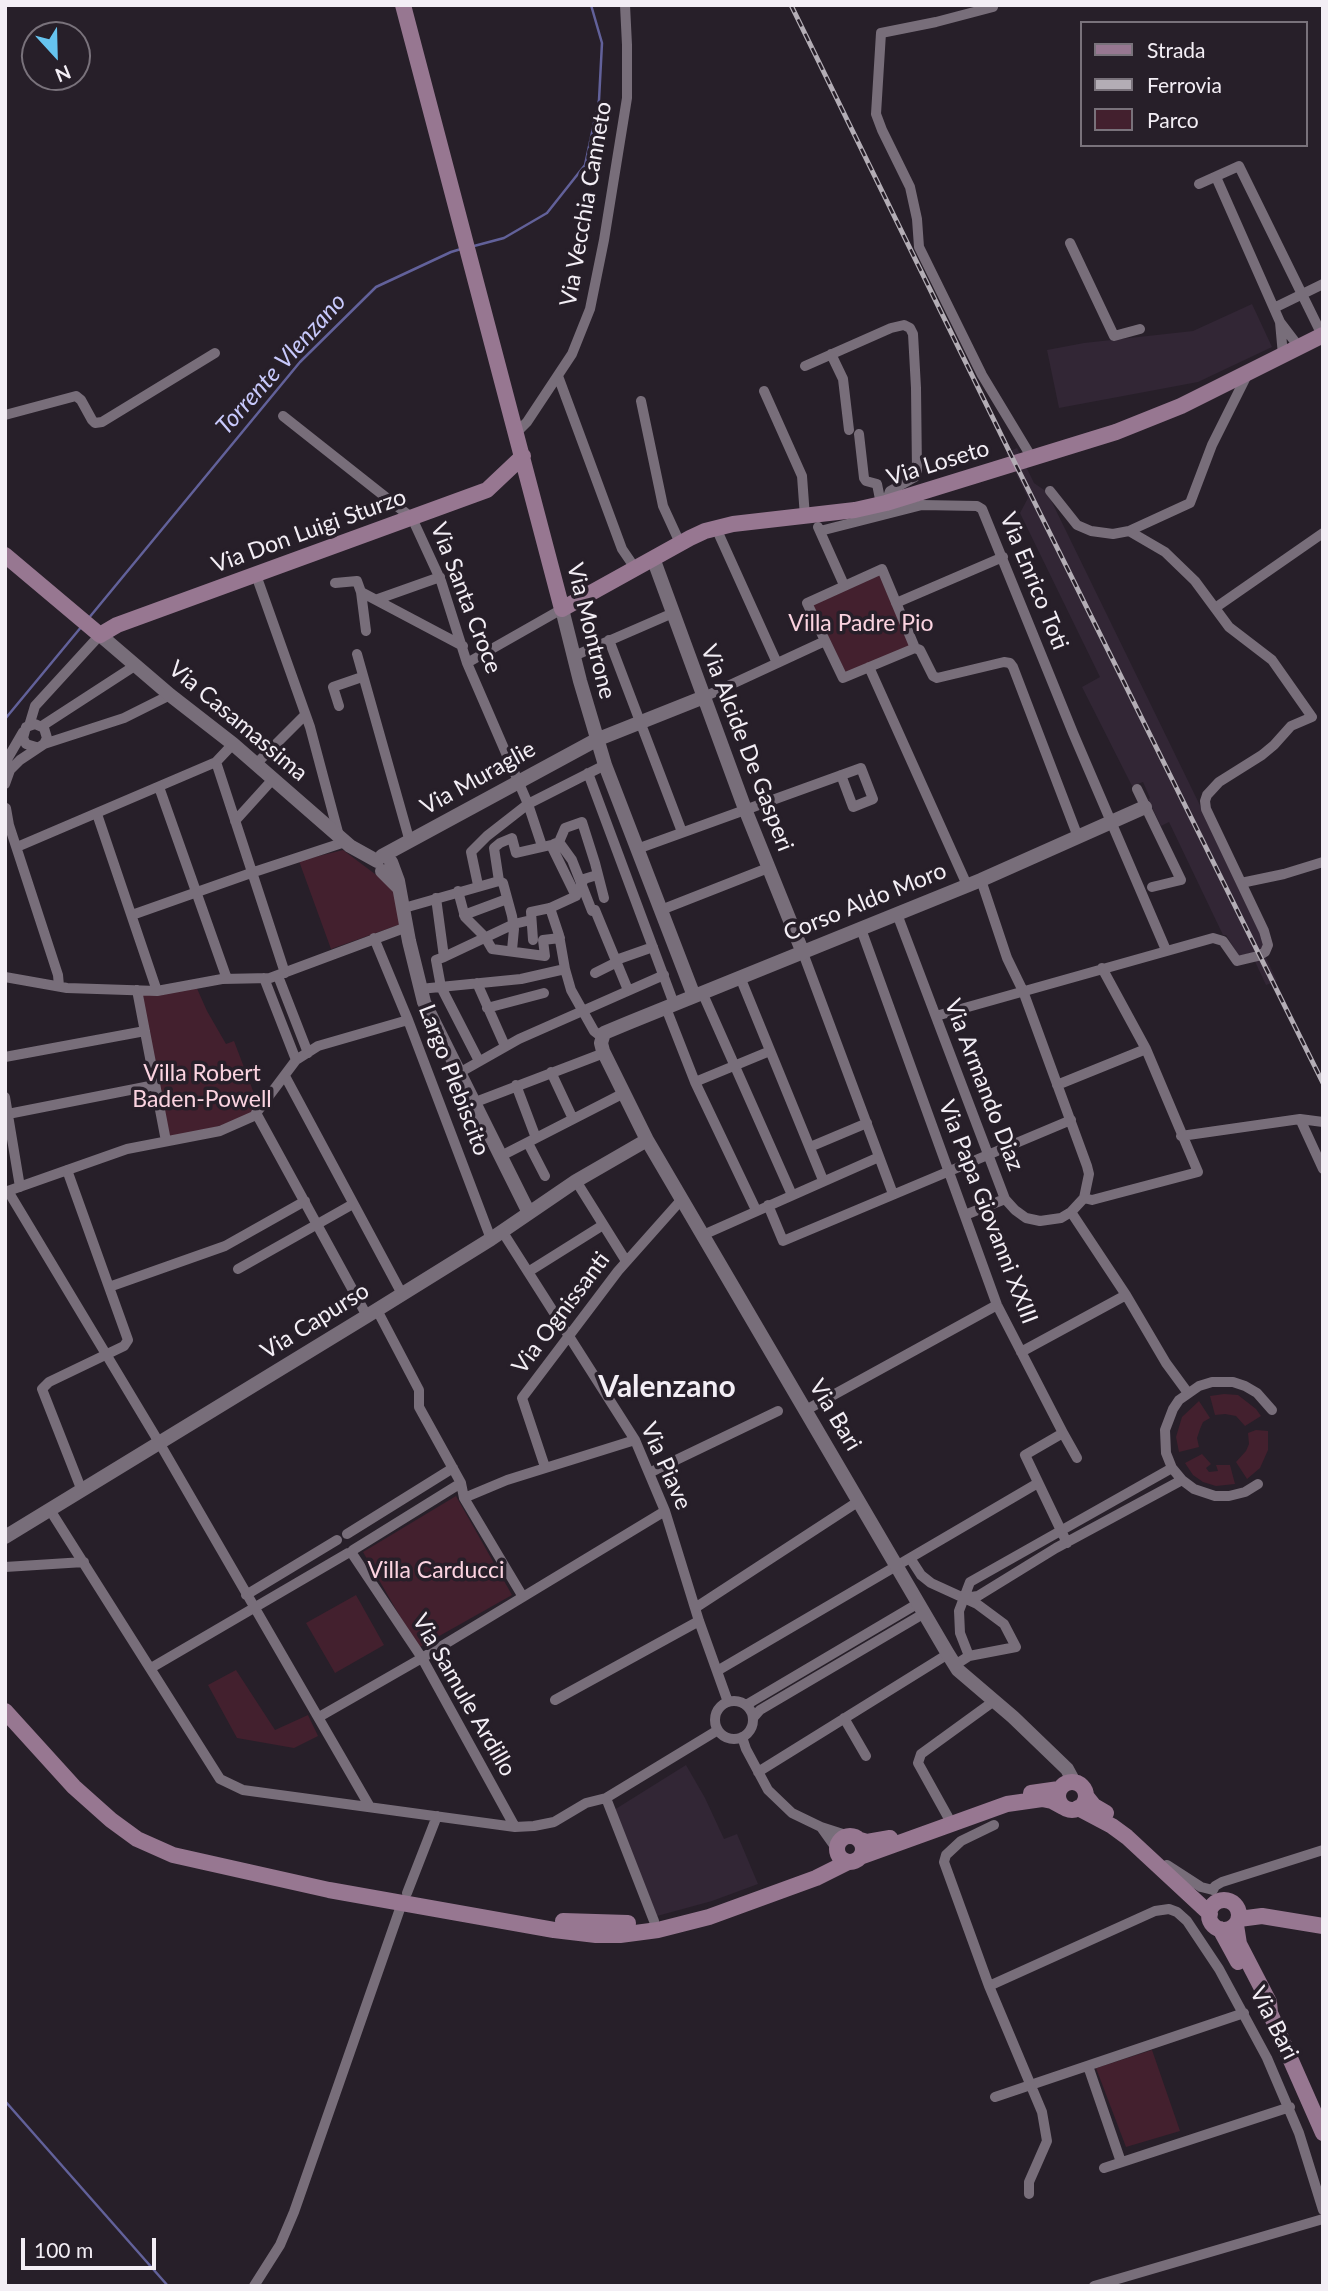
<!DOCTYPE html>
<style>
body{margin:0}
#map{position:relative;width:1328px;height:2291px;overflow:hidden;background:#271f29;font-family:Lato,sans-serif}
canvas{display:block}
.frame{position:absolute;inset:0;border:7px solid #f3eef5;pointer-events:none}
.legend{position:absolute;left:1080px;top:21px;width:228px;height:126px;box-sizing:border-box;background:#271f29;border:2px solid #79727b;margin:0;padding:9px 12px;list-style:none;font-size:21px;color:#f3eef5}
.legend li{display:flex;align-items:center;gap:14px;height:35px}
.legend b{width:35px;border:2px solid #79727b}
.north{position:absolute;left:21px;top:21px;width:70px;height:70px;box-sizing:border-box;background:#271f29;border:2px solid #79727b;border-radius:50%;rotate:158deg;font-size:19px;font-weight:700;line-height:28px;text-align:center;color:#f3eef5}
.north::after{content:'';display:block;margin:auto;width:24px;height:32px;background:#66c4ef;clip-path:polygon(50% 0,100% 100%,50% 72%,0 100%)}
.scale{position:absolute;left:21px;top:2238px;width:135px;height:32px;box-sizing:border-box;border:4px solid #f3eef5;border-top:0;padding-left:9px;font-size:21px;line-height:24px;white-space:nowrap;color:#f3eef5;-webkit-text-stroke:5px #271f29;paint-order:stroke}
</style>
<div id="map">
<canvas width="1328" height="2291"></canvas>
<div class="frame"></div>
<ul class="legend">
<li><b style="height:9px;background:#977791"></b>Strada</li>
<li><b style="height:9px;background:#b3adb5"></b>Ferrovia</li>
<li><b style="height:19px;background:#43202e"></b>Parco</li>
</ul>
<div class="north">N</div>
<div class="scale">100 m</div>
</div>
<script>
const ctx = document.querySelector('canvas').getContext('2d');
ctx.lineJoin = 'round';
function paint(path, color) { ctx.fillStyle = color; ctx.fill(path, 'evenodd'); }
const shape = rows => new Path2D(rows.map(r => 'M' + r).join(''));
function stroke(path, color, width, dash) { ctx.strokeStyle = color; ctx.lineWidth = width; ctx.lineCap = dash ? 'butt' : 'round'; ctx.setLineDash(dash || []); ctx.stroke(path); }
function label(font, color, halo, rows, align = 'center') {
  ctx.font = font + ' Lato,sans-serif'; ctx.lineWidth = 7; ctx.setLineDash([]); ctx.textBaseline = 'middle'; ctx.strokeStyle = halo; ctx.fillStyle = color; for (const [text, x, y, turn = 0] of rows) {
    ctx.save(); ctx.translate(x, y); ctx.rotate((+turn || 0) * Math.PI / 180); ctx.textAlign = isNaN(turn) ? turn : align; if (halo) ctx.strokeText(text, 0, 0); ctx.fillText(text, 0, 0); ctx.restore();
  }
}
const built = shape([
 [1252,304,1272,347,1198,382,1059,408,1047,350,1084,343,1193,331],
 [1017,448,1034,483,1047,492,1232,871,1264,938,1262,949,1277,981,1266,985,1251,953,1239,956,1226,935,1223,935,1169,822,1161,826,1148,799,1150,798,1143,782,1132,786,1082,687,1100,677,1020,513,1028,498,1006,453],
 [686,1765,705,1798,724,1839,737,1834,758,1884,712,1901,657,1916,614,1810]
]);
const green = shape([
 [882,569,915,648,843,678,807,603],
 [343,850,387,883,398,895,401,924,331,949,299,861],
 [195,984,207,1011,226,1044,234,1041,258,1104,254,1116,166,1141,137,990],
 [1224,1394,1238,1395,1256,1409,1261,1416,1245,1426,1236,1416,1225,1414,1215,1415,1210,1396],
 [1199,1401,1210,1418,1203,1422,1200,1429,1197,1438,1199,1447,1179,1452,1176,1437,1182,1417],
 [1256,1430,1268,1431,1268,1450,1260,1468,1247,1479,1236,1462,1246,1451,1249,1444,1248,1433],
 [1202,1454,1211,1464,1206,1468,1209,1472,1218,1471,1216,1465,1230,1465,1235,1484,1216,1486,1203,1482,1193,1475,1185,1463],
 [456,1496,512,1595,418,1648,363,1552],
 [356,1595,384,1645,335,1673,306,1623],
 [236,1670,275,1730,308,1715,318,1736,294,1748,237,1738,208,1685],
 [1152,2050,1180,2131,1126,2147,1096,2068]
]);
const stream = shape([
 [474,246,504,238,547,213,585,165,599,100,602,43,591,5],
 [88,619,300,362,376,287,451,252,461,249],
 [5,719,82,626],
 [5,2101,168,2286]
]);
const minor = shape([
 [993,7,936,22,881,33,876,114,882,130,910,187,917,219,919,247,982,375,1032,458],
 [1216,177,1280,322,1299,347],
 [1199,184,1239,166,1322,335],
 [1070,243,1114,336,1140,329],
 [1274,308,1323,284],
 [1280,322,1283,355],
 [831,354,843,379,849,430],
 [805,366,891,328,904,325,910,328,913,334,916,388,917,472,915,477,890,491,886,503],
 [558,376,622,549,635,568],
 [764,391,802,476,805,517],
 [641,401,663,506,680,543],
 [5,415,76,396,81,400,92,420,95,423,102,422,215,353],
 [283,416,412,518,441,581,467,663,528,804,542,846],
 [517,432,527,422,572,354,590,309,604,240,627,98,627,45,625,5],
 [859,434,864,478,866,481,877,484,881,504],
 [818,527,844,585],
 [716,528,777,663],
 [820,531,922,505,977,506,982,509,1073,733,1166,950],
 [1129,531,1190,503,1212,445,1247,375],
 [256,575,310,727,339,836],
 [335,583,357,581,361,592,463,646],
 [361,592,366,631],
 [378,599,440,577],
 [896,603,1003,557],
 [1215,608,1323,533],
 [609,640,682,832],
 [915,648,843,678,807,603,882,569,915,648,920,650,933,676,937,678,1004,662,1010,663,1013,667,1078,837],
 [357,654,410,842],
 [574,656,673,613],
 [467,663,562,609],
 [869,667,967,885],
 [704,697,825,641],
 [339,706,333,687,362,677],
 [29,726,35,706,100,635],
 [42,726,136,665],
 [44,744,124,718,170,695],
 [216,762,285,973],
 [5,763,23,732],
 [256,764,305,715],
 [588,773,674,1004],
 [5,784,10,770,20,760,44,744,47,738,44,728,35,724,26,727,23,738,26,744,36,747],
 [159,787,227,979],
 [1137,789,1181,880,1152,887],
 [6,808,9,825,58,975,59,986],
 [97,814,157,991],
 [235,821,273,779],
 [559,842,572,860,592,911,595,910,628,990],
 [554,844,559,842,565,828,582,822,595,863,604,898],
 [17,847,216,762,233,744],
 [637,849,861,768,873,799,853,807,841,775],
 [1241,883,1284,874,1323,862],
 [478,885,471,852,487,836,528,804,605,765],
 [458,891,465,917,485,937,492,949,545,956,543,940,560,938],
 [436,898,444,957,436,960,441,987,479,1061],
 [404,908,499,881],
 [550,908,559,935,565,969,571,990,594,1031,603,1038],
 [661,910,768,868],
 [897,914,1005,1199,1015,1210,1026,1218,1040,1221,1061,1218,1071,1212,1084,1198,1089,1174,1087,1166,1023,991,1007,958,981,880],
 [132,915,251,873,345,842],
 [464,915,507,899],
 [861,929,997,1305,1063,1433,1025,1455,1067,1543],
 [374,938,408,1020,491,1239],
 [533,940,531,912,550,908,576,896,584,879,597,875],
 [512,950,514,929,512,916,503,883,499,881,494,848,500,843,512,838,516,853,551,845,576,896],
 [803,953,893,1194],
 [444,957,514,924,531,920],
 [616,960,653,947],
 [595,973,617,962],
 [278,976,308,1053],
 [5,977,67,988,157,991,222,979,270,978,407,927],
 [740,977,823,1180],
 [264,978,296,1060],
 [477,983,505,1046],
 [420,989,521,979,565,969],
 [137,990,166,1141],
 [702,992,792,1195],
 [487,1008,544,993],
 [666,1008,695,1082,756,1210],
 [936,1016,1213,938,1223,941,1237,961,1258,956,1265,952,1268,945,1264,931,1206,809,1205,801,1207,795,1219,782,1262,755,1274,745,1291,726,1312,717,1272,660,1229,627,1195,581,1165,552,1129,531,1113,534,1091,531,1077,525,1050,491],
 [5,1057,145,1031],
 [551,1072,573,1119],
 [459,1073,519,1039,664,975],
 [285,1076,402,1294],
 [695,1082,770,1051],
 [516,1085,536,1138],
 [1057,1085,1146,1049],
 [5,1097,20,1187],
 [473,1103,604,1053],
 [256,1113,367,1316],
 [8,1114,155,1085],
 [1300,1119,1323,1169],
 [1181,1136,1300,1119,1323,1122],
 [528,1143,545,1176],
 [810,1147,867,1123],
 [501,1156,624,1093],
 [67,1170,128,1340,124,1346,49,1382,42,1389,82,1491],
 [576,1181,626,1261],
 [8,1191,160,1444,370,1807],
 [5,1192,127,1149,220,1131,254,1116,296,1060,318,1046,408,1020],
 [1084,1198,1092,1200,1198,1172,1146,1049,1102,968],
 [768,1205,783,1241,1071,1120],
 [1071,1212,1126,1295,1166,1363,1188,1393],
 [965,1215,1005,1199],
 [502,1231,635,1440,665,1511,699,1621,728,1702],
 [703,1235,879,1157],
 [238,1269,353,1204],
 [528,1272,603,1225],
 [109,1287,225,1246,305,1201],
 [377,1310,419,1390,419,1407,461,1483,464,1498,523,1597],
 [1021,1352,1126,1295],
 [806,1410,997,1305],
 [1063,1433,1077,1458],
 [545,1467,522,1398,618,1271,682,1199],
 [649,1473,778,1411],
 [1258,1484,1245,1492,1229,1496,1215,1496,1194,1489,1182,1480,1172,1468,1166,1453,1165,1430,1173,1409,1179,1400,1199,1386,1212,1382,1233,1382,1245,1386,1257,1393,1272,1410],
 [464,1498,507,1480,635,1440],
 [50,1510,220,1779,243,1790,515,1827,534,1826,554,1822,586,1803,606,1798,718,1730],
 [347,1534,453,1468],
 [353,1550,461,1483],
 [351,1552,422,1658,515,1827],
 [910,1558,921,1575,931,1583,977,1604,1004,1624,1016,1647,969,1656],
 [5,1567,84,1562],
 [246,1595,337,1540],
 [964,1598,978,1596,1056,1548,1182,1480],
 [695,1608,859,1501],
 [955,1665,969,1656,960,1633,959,1611,970,1582,1172,1468],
 [151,1668,348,1553],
 [717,1671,1038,1483],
 [555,1700,699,1621],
 '715 1720a19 19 0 1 1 38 0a19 19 0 1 1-38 0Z',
 [746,1705,917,1604],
 [319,1717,422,1658,665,1511],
 [753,1718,760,1710,923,1614],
 [844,1718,866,1756],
 [742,1737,746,1749,768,1790,792,1813,821,1827,849,1836],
 [758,1772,948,1654],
 [606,1798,654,1921],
 [948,1817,918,1763,921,1754,994,1701],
 [994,1825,961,1841,946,1855,944,1862,989,1986,1042,2112,1047,2141,1029,2182,1029,2194],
 [821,1827,836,1848],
 [1167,1865,1201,1887,1213,1890],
 [1213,1890,1215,1886,1222,1882,1323,1850],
 [407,1893,437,1816],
 [989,1986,1155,1911,1169,1909,1177,1912,1187,1921,1219,1969,1267,2058,1299,2133,1323,2210],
 [1088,2066,1121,2162],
 [995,2097,1244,2013],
 [1104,2168,1290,2107],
 [254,2286,280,2245,294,2212,402,1903],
 [1094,2286,1323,2219]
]);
const tertiary = shape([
 [653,558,745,809,803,953],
 [562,609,580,681,605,765,694,996],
 [100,635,170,695,233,744,350,846,377,861],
 [382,856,596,740,704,697],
 [391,862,398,881,409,941,424,1002,529,1213],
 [382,871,398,887],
 [5,1537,367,1316,491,1239,576,1181,647,1140],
 [1074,1782,1067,1769,1013,1717,958,1670,948,1654,647,1140,603,1051,601,1043,604,1033,628,1023,981,880,1145,807]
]);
const secondary = shape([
 [403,5,562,609,690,538,705,531,733,524,855,510,886,503,1116,432,1181,406,1323,335],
 [5,555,100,635,117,625,487,490,523,456],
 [5,1711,74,1787,111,1820,137,1839,173,1855,329,1890,554,1930,596,1935,620,1935,658,1930,709,1917,816,1878,848,1862],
 '1058 1796a14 14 0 1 1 28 0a14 14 0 1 1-28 0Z',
 [1031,1793,1059,1789],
 [1086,1796,1094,1806,1106,1813],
 [1078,1808,1112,1826,1127,1837,1210,1914],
 '837 1849a13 13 0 1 1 26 0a13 13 0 1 1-26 0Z',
 [860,1840,867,1842,890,1838],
 [860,1857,1007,1804,1042,1799,1052,1801,1063,1807],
 '1209 1915a15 15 0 1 1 30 0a15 15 0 1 1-30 0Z',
 [1239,1919,1262,1916,1323,1926],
 [563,1921,628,1923],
 [1236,1925,1239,1944,1269,2002,1270,2013,1323,2133],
 [1220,1929,1238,1962]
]);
const rail = shape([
 [791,5,1011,455,1323,1083]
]);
const streetNames = [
 ["Via Vecchia Canneto",586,204,-80],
 ["Via Loseto",938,463,-17],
 ["Via Don Luigi Sturzo",309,531,-20],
 ["Via Enrico Toti",1034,581,68],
 ["Via Santa Croce",466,598,69],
 ["Via Montrone",591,631,76],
 ["Via Casamassima",238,721,40],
 ["Via Alcide De Gasperi",747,748,69],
 ["Via Muraglie",478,778,-29],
 ["Corso Aldo Moro",865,902,-22],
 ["Largo Plebiscito",454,1080,69],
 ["Via Armando Diaz",984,1085,69],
 ["Via Papa Giovanni XXIII",988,1212,69],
 ["Via Ognissanti",561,1313,-53],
 ["Via Capurso",315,1321,-32],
 ["Via Bari",835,1415,59],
 ["Via Piave",666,1466,66],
 ["Via Samule Ardillo",464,1695,60],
 ["Via Bari",1274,2023,63]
];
const parkNames = [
 ["Villa Padre Pio",861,624],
 ["Villa Robert",202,1074],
 ["Baden-Powell",202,1100],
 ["Villa Carducci",436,1571]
];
const waterNames = [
 ["Torrente Vlenzano",281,364,-48]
];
const districtNames = [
 ["Valenzano",667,1387]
];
paint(built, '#322635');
paint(green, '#43202e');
stroke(stream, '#62619a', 2.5);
stroke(minor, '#786e7a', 10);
stroke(tertiary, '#786e7a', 14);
stroke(secondary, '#977791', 16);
stroke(rail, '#b3adb5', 5);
stroke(rail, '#271f29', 2.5, [8]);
label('23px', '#f3eef5', '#271f29', streetNames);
label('23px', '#fbd3e0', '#271f29', parkNames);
label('italic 24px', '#c8c9fc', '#271f29', waterNames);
label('bold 30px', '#f3eef5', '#271f29', districtNames);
</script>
